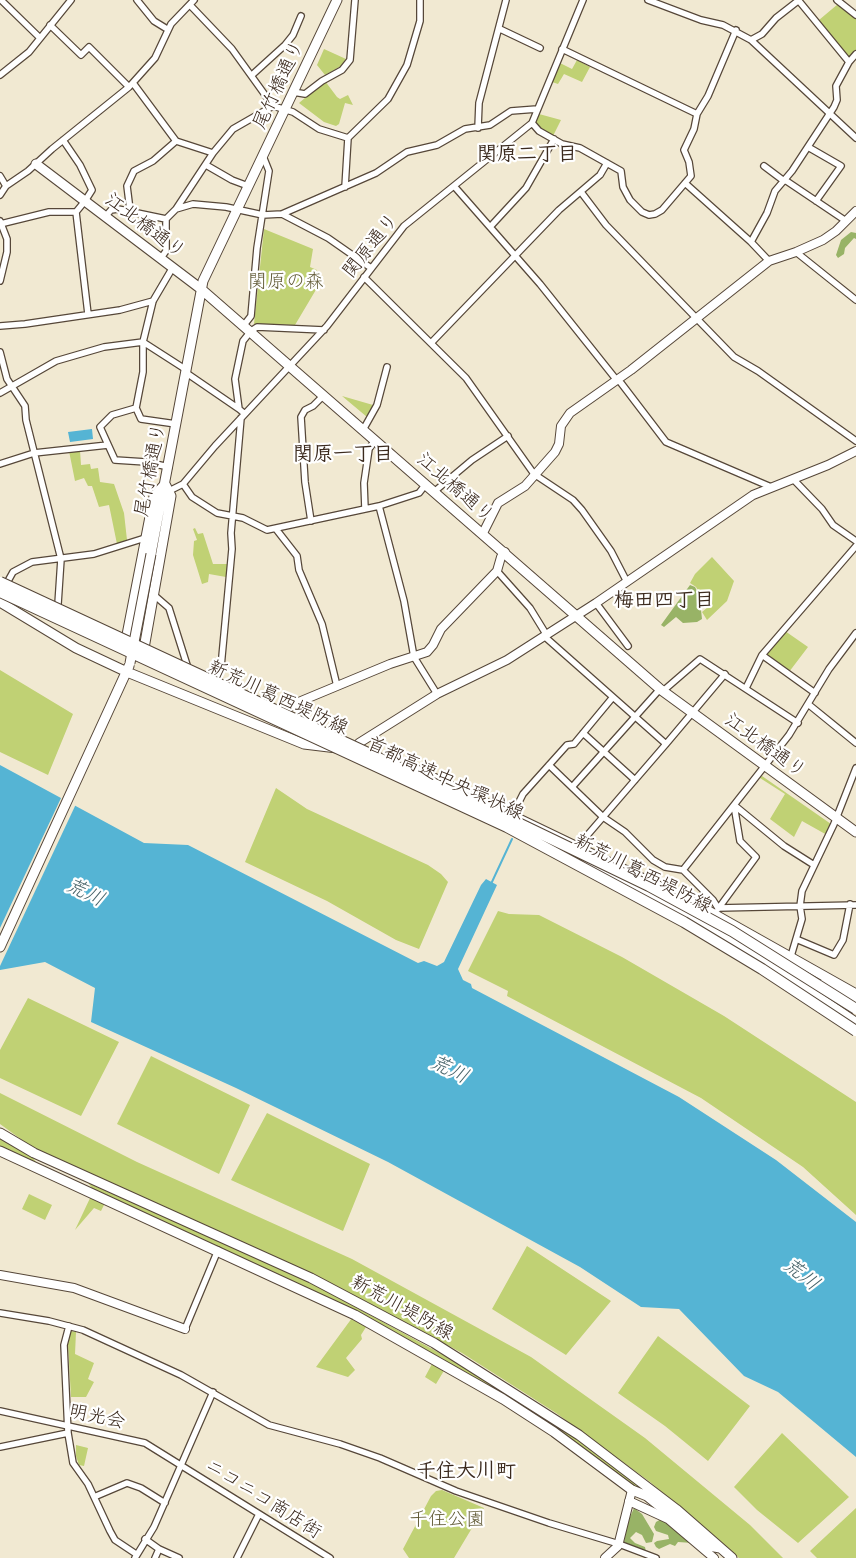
<!DOCTYPE html>
<meta charset="utf-8">
<style>
body{margin:0}
canvas{display:block;background:#f1e9d2}
</style>
<canvas width="856" height="1558"></canvas>
<script>
const ctx = document.querySelector('canvas').getContext('2d');
ctx.lineJoin = 'round';
function paint(path, color) { ctx.fillStyle = color; ctx.fill(path, 'evenodd'); }
const shape = rows => new Path2D(rows.map(r => 'M' + r).join(''));
function stroke(path, color, width, dash) { ctx.strokeStyle = color; ctx.lineWidth = width; ctx.lineCap = dash ? 'butt' : 'round'; ctx.setLineDash(dash || []); ctx.stroke(path); }
function label(font, color, halo, rows, align = 'center') {
  ctx.font = font + ' "Shantell Sans","Klee One",sans-serif'; ctx.lineWidth = 4.5; ctx.setLineDash([]); ctx.textBaseline = 'middle'; ctx.strokeStyle = halo; ctx.fillStyle = color; for (const [text, x, y, turn = 0] of rows) {
    ctx.save(); ctx.translate(x, y); ctx.rotate((+turn || 0) * Math.PI / 180); ctx.textAlign = isNaN(turn) ? turn : align; if (halo) ctx.strokeText(text, 0, 0); ctx.fillText(text, 0, 0); ctx.restore();
  }
}
const green = shape([
 [838,4,856,19,856,50,850,56,848,56,819,20],
 [324,49,346,59,341,66,325,75,317,65],
 [577,60,590,67,582,82,564,74,558,84,552,82,560,63,572,69],
 [325,81,337,97,340,99,348,95,353,105,345,103,339,124,336,126,324,122,299,103],
 [539,114,561,120,553,136,537,126,536,122],
 [264,229,313,249,310,267,317,270,314,285,317,288,295,325,254,324],
 [342,396,373,405,367,417],
 [80,450,81,465,90,464,91,469,98,468,100,482,114,484,124,513,127,540,117,544,109,505,99,507,92,486,88,486,84,478,75,481,69,451],
 [195,528,198,534,203,533,213,564,228,564,226,577,209,574,208,582,202,584,193,555,194,541,197,540,193,529],
 [712,557,734,581,727,601,707,620,702,612,708,607,696,587,690,583,695,574],
 [785,631,808,647,789,672,766,655],
 [0,670,73,714,48,775,0,752],
 [762,776,831,824,827,835,802,821,794,837,770,819,785,794,760,778],
 [276,788,307,809,428,865,441,874,448,882,419,949,396,940,327,901,245,862],
 [498,911,509,914,539,915,622,957,724,1016,856,1102,856,1215,803,1167,701,1098,507,996,508,991,468,971],
 [28,998,119,1042,81,1116,0,1078,0,1050],
 [151,1056,250,1105,219,1174,117,1124],
 [0,1093,137,1162,352,1259,531,1357,645,1438,750,1525,783,1558,739,1558,650,1482,556,1413,462,1353,367,1302,33,1148,0,1124],
 [267,1113,370,1164,343,1231,231,1180],
 [0,1139,32,1157,37,1163,0,1147],
 [88,1183,306,1280,478,1374,570,1433,644,1488,711,1543,611,1470,339,1303,93,1189],
 [29,1194,52,1205,45,1220,22,1209],
 [91,1196,105,1203,101,1211,94,1208,75,1230],
 [527,1246,611,1301,566,1355,492,1309],
 [352,1318,366,1327,361,1335,362,1339,346,1358,355,1370,348,1377,316,1367],
 [71,1331,76,1332,75,1354,94,1363,88,1379,94,1382,86,1397,71,1397,68,1344],
 [658,1336,750,1406,708,1461,665,1426,618,1393],
 [433,1362,445,1369,436,1384,425,1377],
 [782,1433,849,1497,798,1543,757,1510,734,1487],
 [76,1445,88,1448,84,1466,79,1465,76,1456],
 [442,1490,484,1508,454,1558,409,1558,403,1549,431,1496,436,1491],
 [856,1508,856,1558,817,1558,810,1551]
]);
const forest = shape([
 [851,232,856,233,856,239,854,238,845,248,844,254,838,258,836,255,841,240],
 [690,585,695,587,702,601,701,610,702,619,697,622,683,623,676,617,664,627,661,625],
 [634,1508,642,1514,654,1534,652,1542,646,1543,642,1535,636,1532,630,1538,635,1543,645,1547,646,1552,624,1542,627,1524],
 [663,1518,693,1543,678,1542,675,1546,670,1544,659,1549,656,1547,654,1543,657,1541,669,1539,668,1535,656,1531,654,1527,656,1522]
]);
const water = shape([
 [92,429,93,439,70,442,68,432],
 [0,765,144,843,188,845,418,963,424,961,437,966,444,962,481,885,486,879,497,885,458,969,463,980,471,984,472,988,679,1097,776,1160,856,1222,856,1457,778,1392,744,1376,679,1309,641,1307,580,1267,388,1162,236,1088,91,1022,95,988,45,962,0,970]
]);
const pier = shape([
 [62,796,76,804,0,966,0,928]
]);
const stream = shape([
 [491,884,512,839]
]);
const minor = shape([
 [1,0,40,38],
 [137,0,154,21,167,29],
 [648,0,701,20,723,25,751,40,856,138],
 [837,0,856,15],
 [799,1,849,62],
 [190,5,232,49,273,106,293,112,319,129,348,138,388,99,407,65,420,21,420,0],
 [50,25,81,55,89,47,129,87],
 [500,29,540,48],
 [751,40,762,34,776,18,799,0],
 [562,49,697,114],
 [0,75,29,52,71,0],
 [252,75,285,45,293,35,301,16],
 [133,83,176,141,213,153],
 [293,92,305,94,322,81,342,70,350,60,355,0],
 [532,123,539,131,562,144,580,148,621,171,623,187,630,200,642,212,649,215,655,214,662,210,691,176,689,162,684,150,694,129,697,114,708,96,736,30],
 [478,128,479,103,506,0],
 [808,147,841,166,816,201],
 [206,165,232,180,248,186],
 [764,166,784,181],
 [0,176,6,186],
 [785,180,846,221],
 [685,183,751,242,769,261],
 [454,186,540,284,615,378,621,383,666,442,771,487],
 [345,187,348,138],
 [581,192,606,225,734,357,758,371,856,441],
 [0,195,6,186,28,171,52,149,129,87,155,58,171,24,194,0],
 [176,209,213,153,233,129,273,106],
 [130,210,127,186,134,171,153,161,176,141],
 [76,212,88,314],
 [282,214,328,238,371,268],
 [105,217,111,210,118,209,166,219,176,209,193,204,226,207,263,215,282,214,376,173,407,152,437,145,465,129,490,125,511,111,537,109],
 [0,221,7,239,7,252,0,281],
 [0,224,49,212,76,212,85,201,92,190,80,165,63,140],
 [490,227,526,188,554,139],
 [751,242,767,213,775,191,792,171,834,107,837,100,836,86,849,62,856,54],
 [796,252,856,300],
 [161,258,166,251,166,219],
 [173,267,153,301,143,342,143,372,136,408,141,419,176,424],
 [364,277,466,378,534,474,573,500,582,510,611,551,627,582],
 [244,325,251,316,257,248,269,171,263,156],
 [0,326,25,324,120,310,153,301],
 [432,342,559,210,600,175,607,163],
 [0,352,7,379,25,406,26,420,61,559,58,604],
 [185,372,239,409],
 [0,393,56,361,104,347,143,342,185,369],
 [136,408,112,415,100,427,115,460,146,462,169,467],
 [245,414,239,409,235,379,243,341,251,331,257,327,324,330],
 [363,430,377,405,387,367],
 [0,464,34,453,108,445],
 [793,479,822,509,833,525,856,541],
 [183,484,215,446,327,326,404,226,532,123,583,0],
 [435,491,472,460,508,436],
 [167,492,183,484,192,497,217,513,243,518,267,530,379,506,419,493,426,484],
 [379,506,404,601,414,657,437,694],
 [365,509,364,483,369,449,375,440],
 [311,521,305,482,301,417,305,410,313,406,324,395],
 [276,529,297,556,299,570,322,624,337,686],
 [497,571,530,608,546,634],
 [8,581,13,572,32,562,94,554,145,538],
 [154,595,169,608,187,665],
 [596,603,628,646],
 [544,636,666,744,725,674],
 [762,655,815,693],
 [217,679,221,667,232,549,231,533,241,418],
 [746,688,762,655,856,546],
 [663,691,700,659,798,723],
 [808,704,856,743],
 [583,733,635,780],
 [549,765,603,817,625,832,653,860,665,867,683,870,713,900,718,908,856,905],
 [573,786,660,689],
 [513,814,523,794,567,745,574,744,613,697],
 [578,846,666,744],
 [683,870,734,805,784,846,814,865],
 [718,909,756,857,740,841,734,805,789,735,829,669,856,633],
 [796,939,834,955,843,940,850,904],
 [791,956,802,919,800,906,802,891,834,824,856,768],
 [0,1313,49,1321,83,1330,181,1375,269,1425,340,1444,380,1458,456,1491,549,1523,619,1544,656,1558],
 [185,1329,218,1250],
 [0,1411,145,1443,330,1558],
 [68,1433,73,1463,88,1484,110,1531,115,1540,136,1554],
 [0,1447,68,1433,64,1345,69,1326],
 [94,1497,127,1483,141,1488,165,1503],
 [145,1539,159,1549,179,1558],
 [135,1558,154,1527,213,1392],
 [155,1558,159,1549],
 [237,1558,259,1514]
]);
const tertiary = shape([
 [483,533,498,503,525,486,555,452,559,444,561,426,570,413,631,370,769,261,796,252,823,240,836,231,856,211],
 [285,710,301,701,390,664,427,652,433,645,441,629,497,571,501,557,505,552],
 [359,743,437,694,507,660,596,603,753,495,828,465,856,451],
 [0,1275,74,1288,185,1329],
 [629,1501,668,1519,714,1558],
 [605,1558,618,1546,632,1490]
]);
const secondary = shape([
 [36,164,201,289,660,689,856,832],
 [151,554,203,281,337,0],
 [0,602,76,648,127,672,304,744,337,748],
 [125,645,154,496,165,484,171,496,143,654],
 [413,768,696,904,856,994],
 [557,849,683,912,784,969],
 [0,947,129,666],
 [0,1133,34,1153,311,1278,434,1343,579,1435,676,1509,732,1558],
 [0,1151,355,1315,503,1399,554,1432,632,1490,647,1496,709,1546,720,1548]
]);
const motorway = shape([
 [730,944,801,986,856,1023],
 [824,984,856,1002]
]);
const secondaryBridge = shape([
 [130,663,151,554]
]);
const motorwayBridge = shape([
 [0,582,510,819,649,886,732,931,856,1009],
 [0,592,507,827,684,922,762,969,856,1031]
]);
const streetNames = [
 ["尾竹橋通り",279,85,-65],
 ["江北橋通り",145,226,37],
 ["関原通り",371,246,-51],
 ["尾竹橋通り",151,470,-79],
 ["江北橋通り",455,488,41],
 ["新荒川葛西堤防線",278,698,25],
 ["江北橋通り",765,746,36],
 ["首都高速中央環状線",445,779,25],
 ["新荒川葛西堤防線",643,874,27],
 ["新荒川堤防線",402,1308,29],
 ["明光会",97,1417,12],
 ["ニコニコ商店街",263,1499,32]
];
const parkNames = [
 ["関原の森",286,282],
 ["千住公園",447,1520]
];
const neighbourhoodNames = [
 ["関原二丁目",527,155],
 ["関原一丁目",343,455],
 ["梅田四丁目",664,601],
 ["千住大川町",466,1472]
];
const waterNames = [
 ["荒川",85,893,26],
 ["荒川",449,1070,26],
 ["荒川",801,1275,38]
];
paint(green, '#c0d174');
paint(forest, '#98b366');
paint(water, '#55b4d4');
paint(pier, '#f1e9d2');
stroke(stream, '#55b4d4', 2);
stroke(minor, '#564739', 8);
stroke(tertiary, '#564739', 10);
stroke(secondary, '#564739', 11);
stroke(motorway, '#564739', 12);
stroke(minor, '#fff', 5.5);
stroke(tertiary, '#fff', 8);
stroke(secondary, '#fff', 9);
stroke(motorway, '#fff', 10);
stroke(secondaryBridge, '#564739', 11, []);
stroke(motorwayBridge, '#564739', 12, []);
stroke(secondaryBridge, '#fff', 9);
stroke(motorwayBridge, '#fff', 10);
label('19px', '#3b2a1e', '#fff', streetNames);
label('19px', '#635c38', '#fff', parkNames);
label('bold 20px', '#3b2a1e', '#fff', neighbourhoodNames);
label('italic 20px', '#456167', '#fff', waterNames);
</script>
